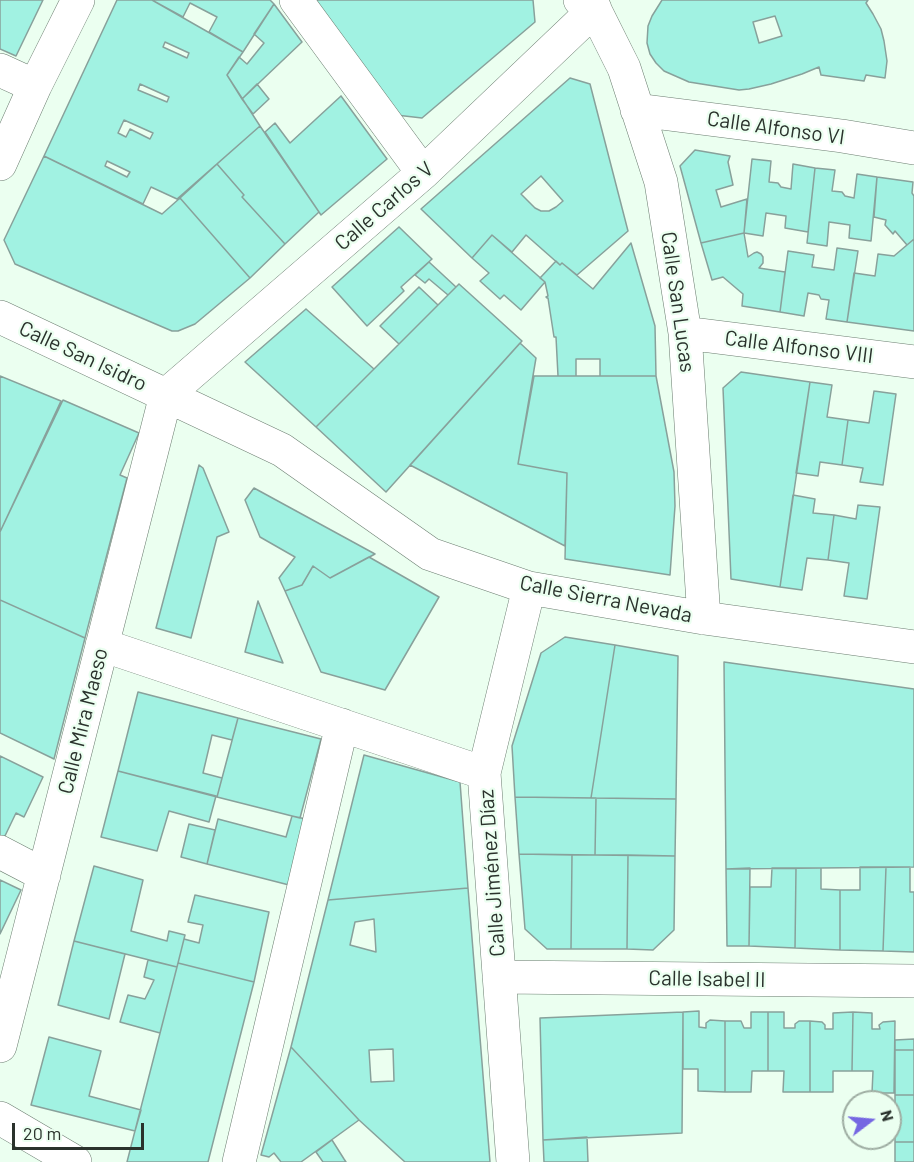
<!DOCTYPE html>
<meta charset="utf-8">
<style>
body{margin:0}
#map{position:relative;width:914px;height:1162px;overflow:hidden;background:#ebfff0;font-family:Barlow,sans-serif}
canvas{display:block}
.north{position:absolute;left:842px;top:1090px;width:60px;height:60px;box-sizing:border-box;background:#ebfff0;border:2px solid #9eada2;border-radius:50%;rotate:74deg;font-size:16px;font-weight:700;line-height:24px;text-align:center;color:#2a322c}
.north::after{content:'';display:block;margin:auto;width:21px;height:27px;background:#7567e2;clip-path:polygon(50% 0,100% 100%,50% 72%,0 100%)}
.scale{position:absolute;left:12px;top:1123px;width:132px;height:27px;box-sizing:border-box;border:3px solid #2a322c;border-top:0;padding-left:8px;font-size:18px;line-height:21px;white-space:nowrap;color:#2a322c;-webkit-text-stroke:4px #ebfff0;paint-order:stroke}
</style>
<div id="map">
<canvas width="914" height="1162"></canvas>
<div class="north">N</div>
<div class="scale">20 m</div>
</div>
<script>
const ctx = document.querySelector('canvas').getContext('2d');
ctx.lineJoin = 'round';
function paint(path, color) { ctx.fillStyle = color; ctx.fill(path, 'evenodd'); }
const shape = rows => new Path2D(rows.map(r => 'M' + r).join(''));
function stroke(path, color, width, dash) { ctx.strokeStyle = color; ctx.lineWidth = width; ctx.lineCap = dash ? 'butt' : 'round'; ctx.setLineDash(dash || []); ctx.stroke(path); }
function label(font, color, halo, rows, align = 'center') {
  ctx.font = font + ' Barlow,sans-serif'; ctx.lineWidth = 4.5; ctx.setLineDash([]); ctx.textBaseline = 'middle'; ctx.strokeStyle = halo; ctx.fillStyle = color; for (const [text, x, y, turn = 0] of rows) {
    ctx.save(); ctx.translate(x, y); ctx.rotate((+turn || 0) * Math.PI / 180); ctx.textAlign = isNaN(turn) ? turn : align; if (halo) ctx.strokeText(text, 0, 0); ctx.fillText(text, 0, 0); ctx.restore();
  }
}
const building = shape([
 [0,0,43,0,16,56,0,49,0,0],
 [117,0,152,0,243,52,227,75,260,126,177,199,151,187,143,204,44,156,117,0],
 [165,42,189,53,187,58,163,47,165,42],
 [140,84,169,97,167,102,138,90,140,84],
 [124,120,153,133,150,139,130,129,126,137,118,133,124,120],
 [107,161,130,172,127,177,105,166,107,161],
 [152,0,270,0,274,4,243,52,209,32,217,17,190,3,183,17,152,0],
 [313,0,533,0,535,22,422,118,396,115,313,0],
 [662,0,868,0,866,3,873,14,881,29,884,41,887,61,885,78,866,75,864,81,821,75,819,67,802,74,771,84,749,89,739,90,689,82,664,71,656,63,650,54,647,43,648,26,652,16,662,0],
 [775,16,782,36,759,43,753,22,775,16],
 [274,4,302,42,242,99,227,75,239,57,247,64,264,43,254,34,274,4],
 [570,78,590,84,628,231,577,275,562,263,560,265,526,235,512,252,492,235,472,258,421,209,570,78],
 [541,176,563,201,556,207,549,211,541,211,535,208,521,194,541,176],
 [257,84,269,99,253,114,242,99,257,84],
 [341,96,387,159,321,215,265,132,275,123,290,143,341,96],
 [260,126,319,212,285,244,242,197,244,195,217,164,260,126],
 [695,150,730,156,728,162,733,185,716,190,721,207,747,199,744,233,701,243,680,166,695,150],
 [44,156,162,214,180,198,250,278,195,324,178,331,172,331,15,264,4,240,44,156],
 [752,159,771,161,769,182,778,183,781,187,791,189,793,164,815,168,808,232,785,228,786,216,766,213,763,236,744,233,752,159],
 [217,164,244,195,242,197,285,244,250,278,180,198,217,164],
 [815,168,835,170,832,191,842,192,845,196,854,198,857,174,877,177,871,241,849,238,850,225,829,222,827,246,807,243,815,168],
 [877,177,913,182,912,193,914,196,914,239,907,245,895,231,893,234,885,225,886,220,874,217,877,177],
 [399,227,432,259,401,287,404,291,367,326,332,287,399,227],
 [744,233,748,257,754,253,757,252,761,254,763,257,763,263,759,268,785,272,780,312,742,306,743,294,723,277,712,280,701,243,744,233],
 [492,235,545,282,521,310,504,295,500,299,480,281,489,273,472,258,492,235],
 [914,239,914,331,847,322,854,273,875,276,878,254,894,256,914,239],
 [631,243,655,326,656,376,600,376,600,359,576,359,576,376,558,376,556,337,554,337,548,298,547,298,546,297,548,296,545,282,540,278,556,261,560,265,562,263,593,289,631,243],
 [837,248,858,251,847,322,826,319,829,300,821,299,819,295,808,293,804,316,780,312,788,251,814,255,812,267,834,270,837,248],
 [429,262,456,287,448,295,429,279,425,283,415,275,429,262],
 [459,284,522,341,386,492,316,427,459,284],
 [419,287,438,305,399,344,380,326,419,287],
 [306,309,374,369,316,427,245,362,306,309],
 [520,343,536,358,518,464,567,473,565,546,410,465,520,343],
 [741,372,810,382,780,587,731,579,723,388,741,372],
 [0,376,61,401,0,532,0,376],
 [534,376,656,376,674,472,675,506,670,575,565,559,567,473,518,464,534,376],
 [810,382,832,385,827,417,848,420,842,465,820,462,818,476,796,473,810,382],
 [874,391,896,394,883,485,860,482,863,468,842,465,848,420,869,423,874,391],
 [63,400,139,433,120,475,127,478,85,638,0,600,0,532,63,400],
 [199,465,203,468,229,532,217,537,191,638,156,628,199,465],
 [254,488,375,554,330,578,313,566,302,585,285,591,279,578,295,557,260,537,245,500,254,488],
 [793,495,815,499,813,513,834,515,828,560,807,558,802,590,780,587,793,495],
 [858,505,880,507,867,599,844,596,849,563,828,560,834,515,856,519,858,505],
 [369,557,439,597,385,690,321,672,285,591,302,585,313,566,330,578,369,557],
 [0,600,85,638,54,759,0,733,0,600],
 [258,601,283,663,245,652,258,601],
 [565,637,615,645,591,798,515,797,512,746,541,653,565,637],
 [615,645,678,656,676,799,591,798,615,645],
 [724,662,914,689,914,867,726,869,724,662],
 [138,692,238,718,232,740,212,735,203,773,222,778,217,797,118,771,138,692],
 [238,718,321,739,300,818,217,797,238,718],
 [364,755,460,782,468,888,328,900,364,755],
 [0,756,43,777,24,817,16,813,3,840,0,839,0,756],
 [118,771,216,796,209,822,169,811,157,851,101,837,118,771],
 [515,797,596,798,595,855,519,854,515,797],
 [596,798,676,799,675,856,595,855,596,798],
 [292,816,306,819,289,885,207,864,218,819,286,837,292,816],
 [189,824,215,830,207,864,181,857,189,824],
 [519,854,572,855,571,949,547,949,525,929,519,854],
 [572,855,628,855,627,949,571,949,572,855],
 [628,855,675,856,674,930,653,950,627,949,628,855],
 [94,866,143,880,131,931,167,941,169,931,185,935,177,967,74,941,94,866],
 [860,867,886,867,883,951,840,950,840,890,860,890,860,867],
 [886,867,910,867,910,892,914,892,914,952,883,951,886,867],
 [750,868,749,946,727,946,726,869,750,868],
 [772,868,796,868,795,948,749,946,750,887,771,887,772,868],
 [796,868,821,868,821,889,840,890,840,950,795,948,796,868],
 [0,880,21,890,0,934,0,880],
 [468,888,490,1162,405,1162,359,1120,291,1047,328,900,468,888],
 [374,919,376,952,350,945,355,922,374,919],
 [393,1049,394,1081,371,1082,369,1050,393,1049],
 [195,895,269,912,254,982,178,963,184,939,199,943,203,925,188,922,195,895],
 [74,941,125,954,109,1019,58,1005,74,941],
 [148,960,177,967,160,1033,120,1022,128,995,145,999,154,980,144,977,148,960],
 [178,963,254,982,208,1162,127,1162,178,963],
 [699,1011,699,1027,706,1028,706,1023,710,1020,725,1021,725,1092,698,1091,698,1069,683,1069,683,1012,699,1011],
 [683,1012,682,1133,543,1140,540,1018,683,1012],
 [751,1012,768,1012,768,1071,752,1071,751,1092,725,1092,725,1021,741,1021,744,1028,751,1028,751,1012],
 [768,1012,784,1012,784,1028,795,1028,795,1024,799,1021,810,1021,810,1092,783,1092,784,1071,768,1071,768,1012],
 [853,1012,872,1013,872,1029,880,1029,879,1025,883,1022,895,1021,894,1093,872,1093,873,1071,852,1071,853,1012],
 [853,1012,852,1071,833,1071,833,1092,810,1092,810,1021,822,1022,825,1025,825,1029,833,1029,833,1013,853,1012],
 [49,1037,101,1051,89,1096,141,1110,135,1131,31,1105,49,1037],
 [914,1039,914,1050,895,1050,895,1040,914,1039],
 [291,1047,359,1120,301,1162,281,1162,274,1153,269,1157,261,1155,291,1047],
 [895,1050,914,1050,914,1095,895,1095,895,1050],
 [895,1095,914,1095,914,1142,895,1142,895,1095],
 [587,1137,588,1162,544,1162,543,1140,587,1137],
 [332,1140,344,1159,346,1162,323,1162,316,1152,332,1140],
 [895,1142,914,1142,914,1162,895,1162,895,1142]
]);
const minor = shape([
 [296,0,423,173],
 [590,0,624,68,661,182,685,333,704,618],
 [0,70,35,86],
 [637,110,842,136,914,148],
 [0,164,35,86,78,0],
 [0,317,282,450,430,554,529,588,704,618,914,647],
 [685,333,914,362],
 [166,395,423,173,595,9,580,0],
 [102,645,484,773],
 [0,852,44,875],
 [499,977,914,981],
 [0,1046,166,395],
 [0,1118,75,1162],
 [239,1162,342,725],
 [513,1162,484,773,529,588]
]);
const streetNames = [
 ["Calle Alfonso VI",776,128,8],
 ["Calle Carlos V",384,206,-41],
 ["Calle San Lucas",678,302,82],
 ["Calle Alfonso VIII",799,347,7],
 ["Calle San Isidro",83,356,25],
 ["Calle Sierra Nevada",606,599,11],
 ["Calle Mira Maeso",83,721,-76],
 ["Calle Jiménez Díaz",492,873,-94],
 ["Calle Isabel II",707,979,1]
];
paint(building, '#a1f2e2');
stroke(building, '#88a19b', 1.5);
stroke(minor, '#6c7e71', 34);
stroke(minor, '#fff', 33);
label('21px', '#2a322c', '#ebfff0', streetNames);
</script>
